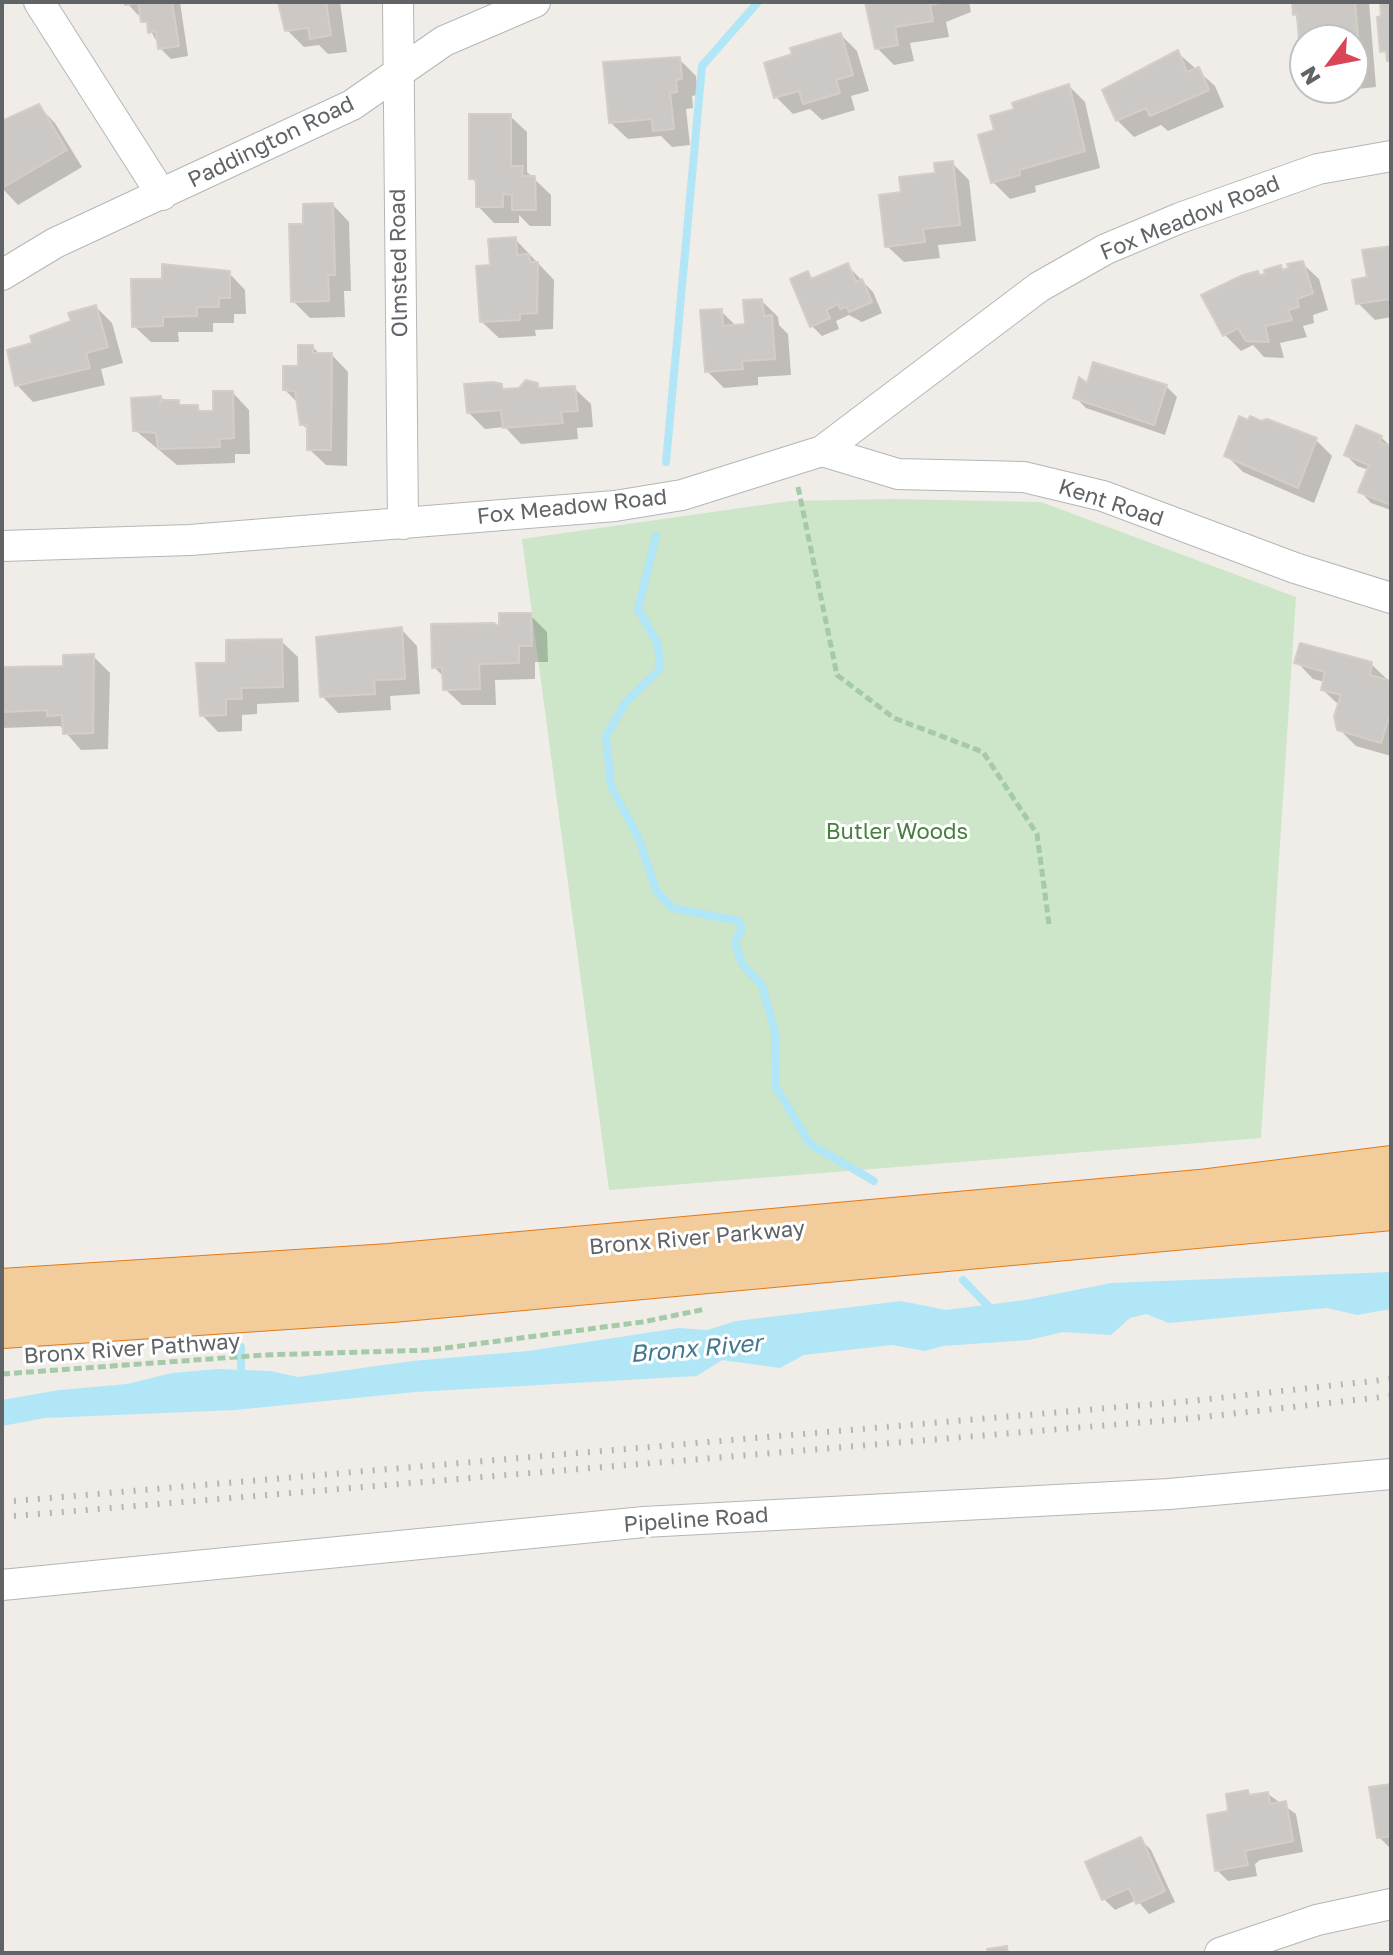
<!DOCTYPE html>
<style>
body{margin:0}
#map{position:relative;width:1393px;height:1955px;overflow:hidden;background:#f0ede8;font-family:"Golos Text",sans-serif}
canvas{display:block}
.frame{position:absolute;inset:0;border:4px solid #606467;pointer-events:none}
.north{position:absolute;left:1289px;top:24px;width:80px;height:80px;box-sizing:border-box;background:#fff;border:2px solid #bfc1c2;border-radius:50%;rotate:238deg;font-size:22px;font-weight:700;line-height:32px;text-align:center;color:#606467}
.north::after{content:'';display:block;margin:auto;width:28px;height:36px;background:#d94557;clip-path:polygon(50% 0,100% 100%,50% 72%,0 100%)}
</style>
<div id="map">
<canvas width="1393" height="1955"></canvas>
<div class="frame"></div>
<div class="north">N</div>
</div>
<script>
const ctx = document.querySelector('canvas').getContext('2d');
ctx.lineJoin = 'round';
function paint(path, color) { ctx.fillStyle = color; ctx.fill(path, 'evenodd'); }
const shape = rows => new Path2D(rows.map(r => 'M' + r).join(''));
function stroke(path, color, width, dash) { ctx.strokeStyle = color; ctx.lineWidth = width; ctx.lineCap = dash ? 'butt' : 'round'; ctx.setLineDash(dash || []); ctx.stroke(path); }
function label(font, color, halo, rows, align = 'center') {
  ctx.font = font + ' "Golos Text",sans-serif'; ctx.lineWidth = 6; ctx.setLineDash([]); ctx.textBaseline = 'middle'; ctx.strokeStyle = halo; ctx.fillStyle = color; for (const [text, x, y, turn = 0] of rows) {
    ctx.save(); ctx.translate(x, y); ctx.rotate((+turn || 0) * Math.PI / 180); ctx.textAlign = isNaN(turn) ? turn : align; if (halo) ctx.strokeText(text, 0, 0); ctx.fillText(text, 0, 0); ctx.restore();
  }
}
const green = shape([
 [892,499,1041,502,1296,597,1261,1138,609,1190,522,539,790,501]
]);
const water = shape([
 [1391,1272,1391,1309,1357,1315,1327,1308,1169,1323,1146,1314,1130,1318,1111,1335,1063,1332,1029,1340,943,1346,925,1351,892,1345,804,1355,780,1368,722,1360,697,1376,416,1392,235,1410,45,1418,2,1426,2,1400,59,1390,127,1384,172,1373,217,1369,270,1371,298,1377,412,1361,528,1351,679,1328,707,1330,736,1321,901,1301,946,1310,1025,1300,1111,1283]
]);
const shadow = shape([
 [126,2,180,2,188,56,171,59,160,48,142,14,138,15],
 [280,2,340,2,347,52,328,54,319,45,304,47,287,30],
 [867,2,969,2,971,12,946,22,949,37,910,43,914,61,894,65,877,48],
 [1294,2,1369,2,1376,87,1339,91,1336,88,1353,88,1353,40,1305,40,1305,68,1303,66],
 [841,35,857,51,869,91,851,96,855,110,822,120,810,109,793,114,776,97,795,56],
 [1177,52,1215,86,1224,107,1168,131,1161,125,1134,137,1117,120],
 [679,59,696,76,698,95,692,96,693,108,686,109,690,145,672,147,661,136,628,139,611,123],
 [1069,86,1085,102,1100,168,1035,186,1036,192,1010,199,993,182,1016,110],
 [38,106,55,123,82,167,18,205,2,188,2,124],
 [510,116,527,132,527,172,551,195,551,226,530,226,519,215,519,223,494,223,478,206,478,184,471,178],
 [952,163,969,180,976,241,938,245,940,258,904,262,887,246,903,194],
 [333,205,349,222,351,291,344,291,345,317,310,318,293,301,305,226],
 [515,239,554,280,553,329,535,330,536,336,499,338,482,322,492,267],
 [1391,250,1391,317,1375,320,1358,303,1369,278],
 [1302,263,1319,279,1328,310,1313,315,1314,323,1303,326,1307,337,1280,343,1284,358,1264,357,1253,345,1241,351,1225,335,1258,273,1261,277],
 [847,265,873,292,882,313,862,322,849,315,836,321,839,329,822,336,811,325,807,273,814,280],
 [229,273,245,290,246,314,234,314,234,323,213,323,213,332,178,332,179,342,151,342,134,326,164,280],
 [762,301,778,317,779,325,788,334,791,375,758,377,758,385,724,388,707,371,721,311,737,327,747,326],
 [96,307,112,323,123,363,101,369,105,385,33,402,17,385,35,345],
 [313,347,320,355,332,355,348,372,347,466,326,465,309,449,309,431,302,424,299,404,285,390],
 [537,385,542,390,574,388,591,404,593,427,577,428,578,439,521,444,505,427,485,429,468,412,501,386,506,391],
 [1088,386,1166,386,1177,397,1165,435,1086,408,1075,397],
 [233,393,249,410,250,454,235,454,235,463,177,465,135,430,160,398,178,402,183,407,197,407,203,413,215,413],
 [1261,423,1316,440,1332,456,1314,503,1243,472,1226,455],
 [1381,437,1391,447,1391,510,1371,503,1361,492,1369,470,1357,466,1346,455],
 [530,615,547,632,548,662,535,662,535,679,495,680,496,705,462,705,445,689,445,678,434,667],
 [401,629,417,646,420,694,390,696,391,710,338,713,322,696],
 [281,641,298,657,299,702,257,704,257,714,242,715,242,731,218,732,202,715,228,665],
 [93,656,110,673,108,749,81,750,60,726,2,728,2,668,66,668],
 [1297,662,1371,664,1391,683,1391,756,1356,746,1339,729,1340,706,1323,690,1325,682,1313,679],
 [1391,1786,1391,1848,1390,1848,1379,1837],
 [1247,1792,1252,1797,1268,1794,1296,1814,1303,1852,1260,1860,1255,1864,1257,1876,1228,1881,1217,1870,1231,1813],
 [1140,1839,1151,1850,1175,1902,1149,1914,1137,1900,1115,1910,1104,1899]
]);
const stream = shape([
 [666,462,702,66,758,2],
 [656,536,638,609,658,644,660,669,626,702,606,736,611,786,639,839,656,890,672,908,739,921,742,929,735,942,742,964,762,985,775,1033,776,1087,810,1144,874,1181],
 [963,1280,993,1311],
 [241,1347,241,1379]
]);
const building = shape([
 [124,2,172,2,179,46,158,49,156,31,148,33,147,22,141,22,138,3,125,5,124,2],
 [278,2,326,2,331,35,310,39,308,28,285,31,278,2],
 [865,2,945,2,930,5,933,21,895,27,898,45,875,49,865,2],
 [1292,2,1355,2,1361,71,1353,72,1353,40,1305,40,1305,66,1301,66,1297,14,1293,15,1292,2],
 [1380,2,1391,2,1391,61,1387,61,1386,51,1380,52,1377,17,1381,16,1380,2],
 [841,33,853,75,836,80,840,93,803,104,799,91,774,98,764,63,792,54,790,48,841,33],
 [1178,50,1187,72,1199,67,1209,90,1150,116,1146,108,1116,121,1102,90,1178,50],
 [680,57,682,79,676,80,677,92,670,93,674,129,653,131,652,119,609,123,603,62,680,57],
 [1069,84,1085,151,1019,170,1020,175,991,183,978,135,994,130,990,116,1014,109,1012,103,1069,84],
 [39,104,67,150,2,188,2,121,39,104],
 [469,114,511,114,511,166,523,166,522,176,535,176,536,210,512,210,512,195,503,194,503,207,476,207,476,179,469,179,469,114],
 [953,161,960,225,923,229,925,242,885,247,879,195,901,192,899,177,935,173,934,163,953,161],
 [333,203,335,275,328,275,329,301,291,302,289,224,303,224,303,204,333,203],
 [516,237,517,255,529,254,530,262,538,262,537,313,520,314,520,320,480,322,476,266,490,265,488,239,516,237],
 [1391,246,1391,304,1389,299,1356,304,1352,280,1367,277,1362,250,1391,246],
 [1303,261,1313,293,1297,299,1299,307,1288,310,1292,320,1265,326,1269,342,1246,341,1238,328,1223,336,1201,295,1243,275,1258,271,1259,275,1265,274,1264,270,1281,265,1282,270,1289,268,1287,264,1303,261],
 [848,263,856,282,862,279,872,302,849,312,847,307,840,309,838,304,826,310,830,318,810,327,790,279,808,271,811,279,848,263],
 [162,264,230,271,230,298,219,298,219,307,197,307,197,316,163,317,163,326,132,327,131,279,162,279,162,264],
 [762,299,764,316,772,315,775,359,742,361,743,369,705,372,700,310,722,309,723,326,745,324,743,300,762,299],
 [96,305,108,347,86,353,90,368,15,386,7,350,32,343,30,336,71,321,68,313,96,305],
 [298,345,313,345,313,353,332,353,331,450,307,450,307,425,300,425,295,391,283,390,283,366,298,366,298,345],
 [1093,362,1167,385,1154,425,1073,398,1079,377,1087,383,1093,362],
 [526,380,538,383,538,388,575,386,578,411,561,412,563,423,503,428,501,410,467,413,464,384,493,382,502,384,502,389,519,388,526,380],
 [213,391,233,391,234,438,219,439,220,447,158,449,156,433,133,431,131,398,161,396,160,404,162,400,179,400,179,405,198,405,198,411,213,411,213,391],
 [1239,416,1248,420,1250,416,1261,421,1267,419,1317,438,1298,488,1224,456,1239,416],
 [1356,425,1382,436,1379,442,1391,447,1391,505,1358,492,1369,465,1344,455,1356,425],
 [499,613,531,613,532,646,519,646,519,663,479,664,480,689,443,690,442,667,432,668,431,624,494,623,499,626,499,613],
 [402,627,405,679,374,680,375,694,320,697,316,637,402,627],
 [282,639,283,687,241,688,242,699,226,699,226,715,200,716,196,663,226,663,226,640,282,639],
 [1300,643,1372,662,1370,675,1391,681,1391,711,1381,743,1337,730,1334,716,1341,695,1321,690,1325,672,1294,663,1300,643],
 [94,654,93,733,63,734,62,715,47,716,47,710,2,712,2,667,63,666,63,655,94,654],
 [1391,1784,1391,1836,1377,1838,1369,1787,1391,1784],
 [1248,1790,1249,1795,1268,1792,1270,1804,1286,1801,1293,1841,1249,1850,1245,1852,1248,1865,1215,1871,1207,1815,1228,1811,1226,1794,1248,1790],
 [1141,1837,1165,1891,1136,1904,1129,1888,1102,1900,1085,1862,1141,1837],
 [1007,1946,1008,1953,988,1953,987,1949,1007,1946]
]);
const path = shape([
 [798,487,837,675,894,718,983,752,1037,834,1049,924],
 [2,1374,264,1355,430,1350,642,1322,706,1309]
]);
const minor = shape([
 [39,2,162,195],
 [398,2,403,524],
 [2,275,55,243,352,105,444,41,535,2],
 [822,451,898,474,1024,477,1103,496,1295,568,1391,598],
 [2,546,190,540,615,506,682,495,822,451,1039,287,1106,249,1180,218,1318,169,1391,156],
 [2,1585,644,1522,1169,1494,1391,1474],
 [1220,1953,1317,1920,1391,1904]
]);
const highway = shape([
 [2,1291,390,1266,1200,1192,1391,1168],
 [2,1326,392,1300,1391,1208]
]);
const rail = shape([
 [2,1502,1191,1401,1391,1379],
 [2,1517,1194,1418,1391,1396]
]);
const streetNames = [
 ["Paddington Road",271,142,-26],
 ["Fox Meadow Road",1190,218,-22],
 ["Olmsted Road",399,263,-91],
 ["Kent Road",1111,503,18],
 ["Fox Meadow Road",572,507,-6],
 ["Bronx River Parkway",697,1238,-5],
 ["Bronx River Pathway",132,1349,-4],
 ["Pipeline Road",696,1520,-4]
];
const parkNames = [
 ["Butler Woods",897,832]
];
const waterNames = [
 ["Bronx River",696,1349,-5]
];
paint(green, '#cde5c8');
paint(water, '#b1e6f7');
paint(shadow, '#0003');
stroke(stream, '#b1e6f7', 8);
paint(building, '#ccc8c5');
stroke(building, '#d4cec7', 2);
stroke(minor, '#b3b6b9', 32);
stroke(highway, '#e27a17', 46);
stroke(path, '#a4caa8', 5, [8, 4]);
stroke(minor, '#fff', 30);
stroke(highway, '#f3cc9c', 44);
stroke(rail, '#b4b5b5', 6, [2, 10]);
label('22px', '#606467', '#fff', streetNames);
label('22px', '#47803e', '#fff', parkNames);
label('italic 24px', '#447890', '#fff', waterNames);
</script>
